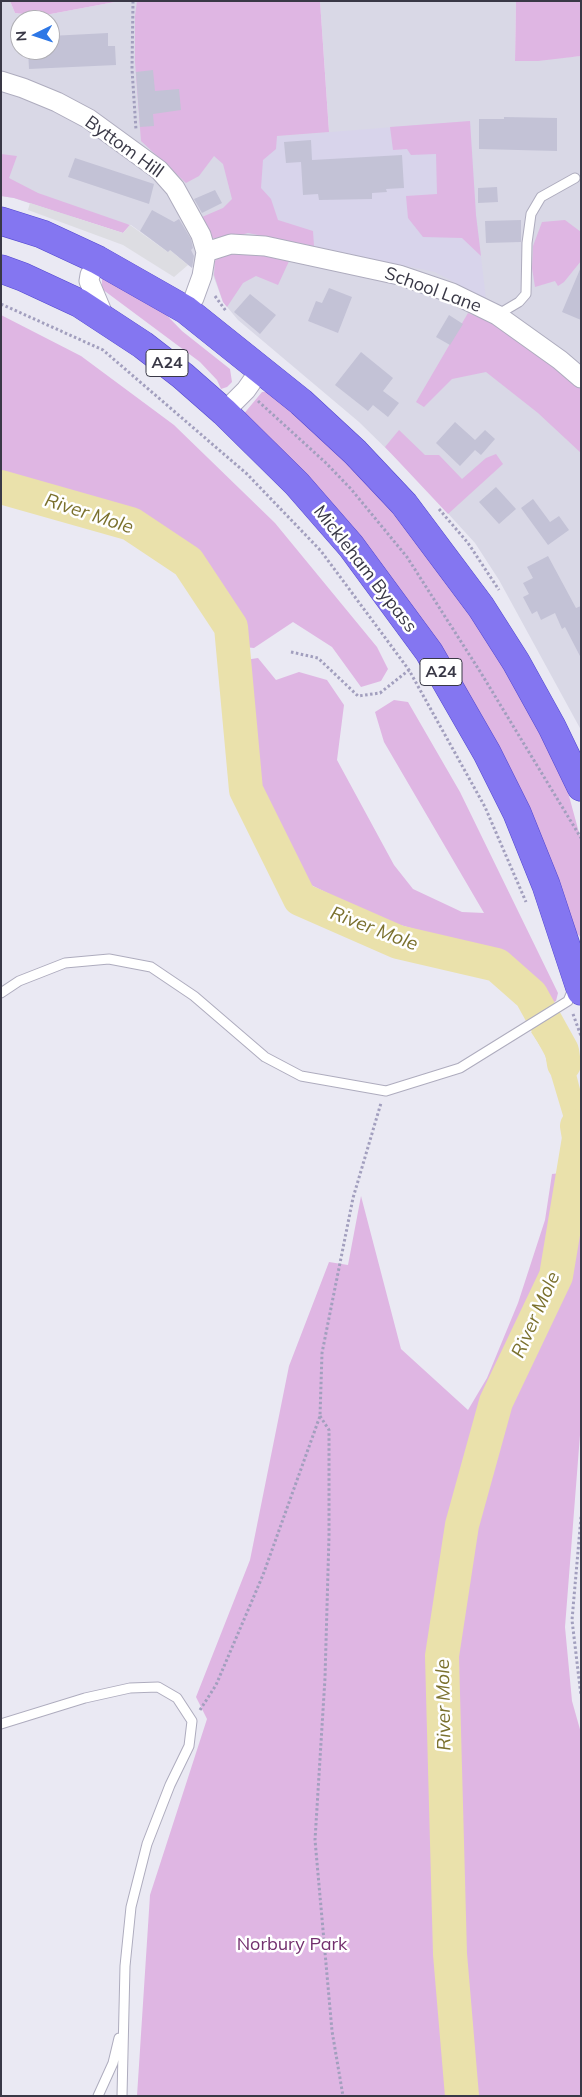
<!DOCTYPE html>
<style>
body{margin:0}
#map{position:relative;width:582px;height:2097px;overflow:hidden;background:#eae9f3;font-family:Mulish,sans-serif}
canvas{display:block}
.frame{position:absolute;inset:0;border:2px solid #393846;pointer-events:none}
.north{position:absolute;left:10px;top:10px;width:50px;height:50px;box-sizing:border-box;background:#fff;border:1px solid #b0afb5;border-radius:50%;rotate:266deg;font-size:14px;font-weight:700;line-height:20px;text-align:center;color:#393846}
.north::after{content:'';display:block;margin:auto;width:18px;height:22px;background:#2d77e6;clip-path:polygon(50% 0,100% 100%,50% 72%,0 100%)}
</style>
<div id="map">
<canvas width="582" height="2097"></canvas>
<div class="frame"></div>
<div class="north">N</div>
</div>
<script>
const ctx = document.querySelector('canvas').getContext('2d');
ctx.lineJoin = 'round';
function paint(path, color) { ctx.fillStyle = color; ctx.fill(path, 'evenodd'); }
const shape = rows => new Path2D(rows.map(r => 'M' + r).join(''));
function stroke(path, color, width, dash) { ctx.strokeStyle = color; ctx.lineWidth = width; ctx.lineCap = dash ? 'butt' : 'round'; ctx.setLineDash(dash || []); ctx.stroke(path); }
function label(font, color, halo, rows, align = 'center') {
  ctx.font = font + ' Mulish,sans-serif'; ctx.lineWidth = 5; ctx.setLineDash([]); ctx.textBaseline = 'middle'; ctx.strokeStyle = halo; ctx.fillStyle = color; for (const [text, x, y, turn = 0] of rows) {
    ctx.save(); ctx.translate(x, y); ctx.rotate((+turn || 0) * Math.PI / 180); ctx.textAlign = isNaN(turn) ? turn : align; if (halo) ctx.strokeText(text, 0, 0); ctx.fillText(text, 0, 0); ctx.restore();
  }
}
const residential = shape([
 [1,1,10,1,15,13,40,16,120,1,166,1,329,131,320,1,516,1,515,61,581,56,581,730,499,580,475,543,411,473,359,422,238,320,223,302,213,275,188,265,171,250,168,252,131,225,71,217,14,198,1,196],
 [20,20,50,20,50,50,20,50]
]);
const education = shape([
 [470,121,476,215,486,299,435,272,248,233,242,139]
]);
const green = shape([
 [10,1,120,1,40,16,15,13],
 [137,1,320,1,329,132,277,136,276,149,263,160,261,188,271,199,278,220,313,231,314,246,248,233,223,240,212,238,202,217,223,208,232,199,223,164,214,156,199,176,186,183,141,141,135,62,135,16],
 [516,1,581,1,581,56,538,61,515,61],
 [470,121,476,215,481,256,462,238,423,237,408,218,406,196,437,194,436,154,411,155,407,149,393,150,390,127],
 [1,154,17,156,9,178,38,193,130,225,123,233,14,198,1,196],
 [565,220,581,232,581,261,564,282,558,286,555,281,535,287,532,268,533,246,542,222],
 [248,251,290,259,278,285,256,276,243,283,227,307,223,302,214,275,215,261,222,253],
 [102,276,147,295,182,331,230,369,232,382,227,387,221,389,217,380,200,362,102,289],
 [468,313,490,322,543,356,581,388,581,453,538,413,486,372,452,379,424,407,416,402],
 [1,315,81,356,174,425,275,523,377,647,388,669,381,681,361,687,332,647,293,622,254,648,244,647,240,616,222,585,192,554,138,515,86,497,1,476],
 [274,391,408,524,508,663,566,785,581,840,581,938,576,932,516,783,481,714,437,642,242,416,262,392],
 [399,430,425,455,439,455,462,479,486,458,496,454,503,464,448,514,385,447],
 [258,658,276,680,299,672,327,680,344,705,337,760,394,865,413,889,462,912,484,913,384,742,375,712,394,700,408,702,460,792,558,993,556,1001,549,1005,513,958,380,919,311,885,256,781,245,660],
 [581,1171,581,1422,565,1627,572,1701,581,1733,581,2096,137,2096,150,1895,207,1719,196,1697,250,1560,289,1366,329,1262,348,1265,361,1196,401,1349,468,1410,487,1378,518,1303,545,1220,552,1174]
]);
const parking = shape([
 [30,203,123,233,130,225,168,252,170,250,188,265,174,277,123,245,28,210]
]);
const water = shape([
 [557,1014,569,1046,581,1093,581,1171,564,1173,567,1146,564,1119,544,1052,531,1032]
]);
const river = shape([
 [1,487,131,524,188,562,231,627,246,790,300,899,398,942,497,965,531,995,562,1051,564,1064],
 [462,2096,450,1954,442,1656,462,1525,496,1402,556,1276,579,1138,577,1126]
]);
const building = shape([
 [108,33,108,46,115,46,116,65,29,69,28,50,50,50,50,36],
 [153,70,155,91,179,89,181,110,153,114,154,126,140,127,136,72],
 [504,117,557,118,557,151,479,149,479,119,504,119],
 [311,140,312,160,402,155,404,188,386,189,387,192,372,193,372,199,319,200,318,194,303,195,301,162,286,163,284,142],
 [75,158,154,184,149,204,68,177],
 [497,187,498,202,478,203,478,188],
 [215,190,222,203,202,213,194,199],
 [152,210,174,222,179,219,191,239,193,248,191,250,194,256,192,268,170,250,168,252,140,231],
 [521,220,521,242,486,243,485,221],
 [581,267,581,320,562,312],
 [329,288,352,297,338,333,308,321,316,301,322,303],
 [250,294,276,315,260,334,234,312],
 [449,315,463,324,450,345,436,337],
 [361,352,393,378,383,391,399,403,388,417,373,405,368,411,335,385],
 [455,422,475,440,485,430,495,439,481,455,475,450,460,466,436,443],
 [496,487,516,509,499,524,479,502],
 [533,499,550,522,559,516,569,530,548,545,521,508],
 [548,556,576,608,581,606,581,658,565,627,562,629,555,613,541,620,537,611,532,614,523,597,529,594,523,583,533,578,527,567]
]);
const path = shape([
 [133,1,132,69,136,130],
 [215,296,226,311],
 [1,304,103,350,247,474,321,551,409,670,485,807,526,902],
 [258,401,326,463,351,489,407,557,481,673,581,838],
 [439,509,468,543,499,590],
 [291,652,318,658,358,696,380,693,409,670],
 [573,1014,581,1036],
 [320,1416,329,1430,329,1536,325,1678,315,1840,332,2031,343,2096],
 [581,1517,572,1620,581,1696],
 [200,1710,216,1685,263,1575,320,1416,322,1353,353,1198,381,1103]
]);
const lane = shape([
 [497,315,519,302,526,294,527,243,531,214,541,197,575,178],
 [1,993,19,981,65,963,109,959,151,967,194,996,265,1057,301,1076,386,1091,460,1068,568,1001,574,987],
 [1,1724,85,1698,130,1688,158,1687,177,1698,192,1721,189,1746,170,1785,147,1844,131,1907,125,1966,122,2096],
 [98,2096,113,2063,119,2038]
]);
const street = shape([
 [1,81,23,88,57,102,89,119,159,170,175,188,201,235,206,252,202,276,194,298,186,310],
 [206,252,231,244,265,246,399,275,452,293,497,315,560,360,581,378],
 [98,260,90,275,89,281,105,319],
 [224,412,246,390,260,370]
]);
const highway = shape([
 [1,221,42,234,98,260,186,310,301,402,355,452,404,504,481,607,516,662,552,727,581,787],
 [1,269,23,277,79,303,143,345,183,376,224,412,297,484,351,546,429,652,487,753,517,813,546,885,581,991]
]);
const shields = [
 [167,363,42],
 [441,672,42]
];
const shieldNames = [
 ["A24",167,363],
 ["A24",441,672]
];
const streetNames = [
 ["Byttom Hill",124,147,36],
 ["School Lane",433,290,20],
 ["Mickleham Bypass",365,569,52]
];
const parkNames = [
 ["Norbury Park",292,1945]
];
const waterNames = [
 ["River Mole",89,514,18],
 ["River Mole",374,929,21],
 ["River Mole",536,1315,-66],
 ["River Mole",444,1705,-91]
];
paint(residential, '#d9d8e6');
paint(education, '#d8d4eb');
paint(green, '#dfb6e3');
paint(parking, '#dddde2');
paint(water, '#eae1ab');
stroke(river, '#eae1ab', 34);
paint(building, '#c3c2d6');
stroke(lane, '#aeacbe', 11);
stroke(street, '#aeacbe', 21);
stroke(highway, '#5247cf', 29);
stroke(path, '#a29fbe', 3, [2.5, 2.5]);
stroke(lane, '#fff', 9);
stroke(street, '#fff', 19);
stroke(highway, '#8476f1', 28);
for (const [x, y, w] of shields) { const box = new Path2D(); box.roundRect(x - w / 2, y - 13.5, w, 27, 4); ctx.fillStyle = '#fff'; ctx.fill(box); stroke(box, '#393846', 1); }
label('bold 16px', '#393846', null, shieldNames);
label('18px', '#393846', '#fff', streetNames);
label('18px', '#73306e', '#fff', parkNames);
label('italic 19px', '#7b712e', '#fff', waterNames);
</script>
